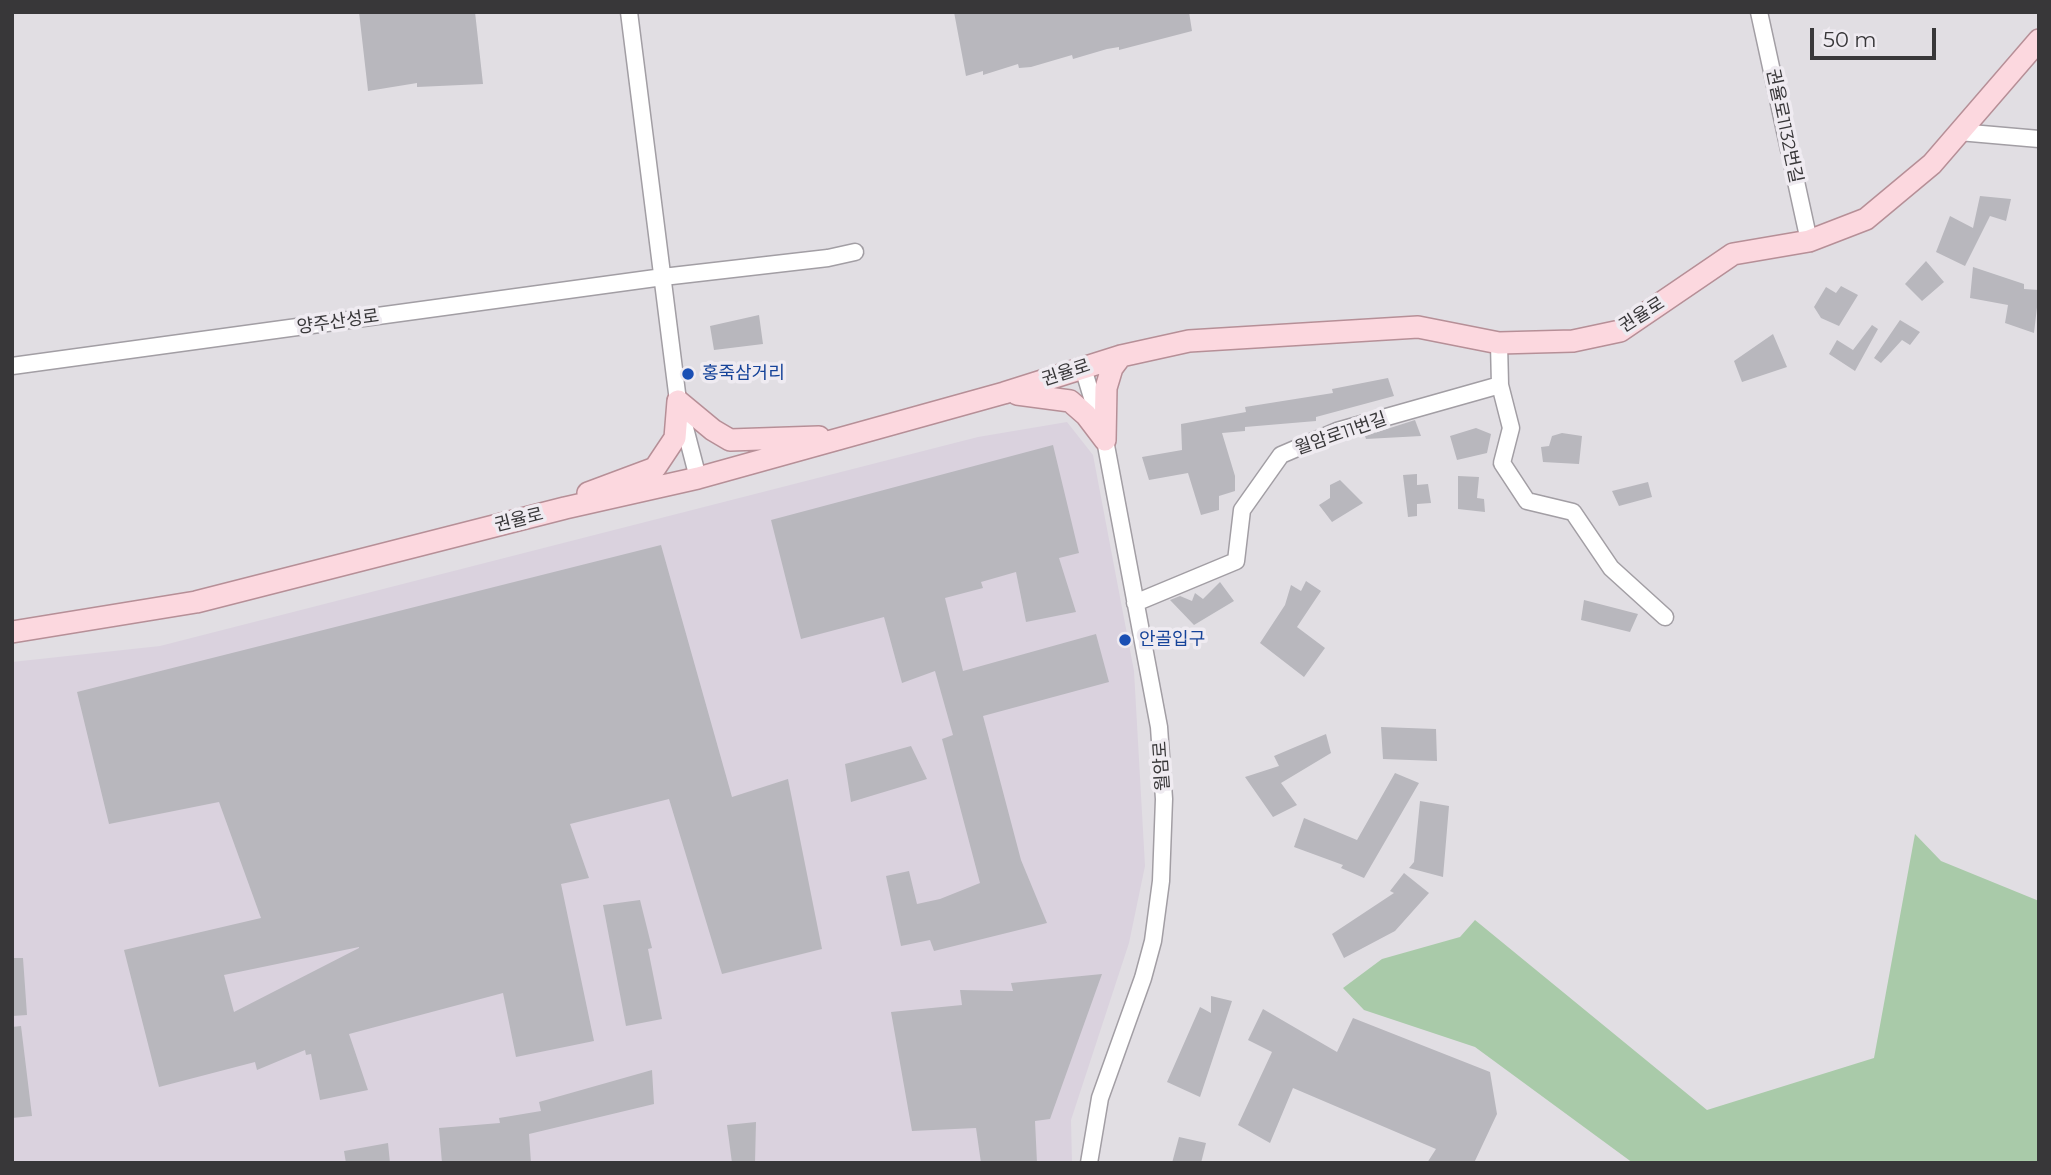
<!DOCTYPE html>
<meta charset="utf-8">
<style>
body{margin:0}
#map{position:relative;width:2051px;height:1175px;overflow:hidden;background:#e1dee3;font-family:Montserrat,sans-serif}
canvas{display:block}
.frame{position:absolute;inset:0;border:14px solid #383739;pointer-events:none}
.scale{position:absolute;left:1810px;top:28px;width:126px;height:32px;box-sizing:border-box;border:4px solid #383739;border-top:0;padding-left:9px;font-size:21px;line-height:24px;white-space:nowrap;color:#383739;-webkit-text-stroke:5px #efebf1;paint-order:stroke}
</style>
<div id="map">
<canvas width="2051" height="1175"></canvas>
<div class="frame"></div>
<div class="scale">50 m</div>
</div>
<script>
const ctx = document.querySelector('canvas').getContext('2d');
ctx.lineJoin = 'round';
function paint(path, color) { ctx.fillStyle = color; ctx.fill(path, 'evenodd'); }
const shape = rows => new Path2D(rows.map(r => 'M' + r).join(''));
function stroke(path, color, width, dash) { ctx.strokeStyle = color; ctx.lineWidth = width; ctx.lineCap = dash ? 'butt' : 'round'; ctx.setLineDash(dash || []); ctx.stroke(path); }
function label(font, color, halo, rows, align = 'center') {
  ctx.font = font + ' Montserrat,"Noto Sans KR",sans-serif'; ctx.lineWidth = 7; ctx.setLineDash([]); ctx.textBaseline = 'middle'; ctx.strokeStyle = halo; ctx.fillStyle = color; for (const [text, x, y, turn = 0] of rows) {
    ctx.save(); ctx.translate(x, y); ctx.rotate((+turn || 0) * Math.PI / 180); ctx.textAlign = isNaN(turn) ? turn : align; if (halo) ctx.strokeText(text, 0, 0); ctx.fillText(text, 0, 0); ctx.restore();
  }
}
const built = shape([
 [1067,422,1093,455,1134,671,1145,866,1129,943,1071,1120,1072,1163,12,1163,12,662,160,646,978,437]
]);
const green = shape([
 [1915,834,1941,861,2039,901,2039,1163,1633,1163,1475,1047,1364,1010,1343,988,1382,959,1460,937,1475,920,1707,1110,1874,1058]
]);
const building = shape([
 [359,12,475,12,483,84,417,87,417,83,368,91],
 [954,12,1189,12,1192,31,1119,50,1119,47,1107,49,1073,59,1072,55,1031,67,1019,68,1018,64,983,75,983,71,966,76],
 [1980,196,2011,199,2006,221,1990,216,1965,266,1936,252,1950,216,1973,228],
 [1926,261,1944,282,1922,301,1905,284],
 [1973,267,2024,284,2024,289,2039,290,2034,333,2005,323,2008,305,1970,298],
 [1841,286,1858,295,1839,326,1821,318,1814,307,1826,287,1836,293],
 [759,315,763,344,714,350,710,326],
 [1900,320,1920,332,1910,345,1902,340,1881,363,1874,358],
 [1872,325,1878,329,1855,371,1829,354,1837,340,1853,350],
 [1773,334,1787,367,1742,382,1734,361],
 [1388,378,1394,396,1316,417,1316,421,1245,427,1245,431,1222,433,1235,476,1235,491,1219,496,1219,510,1201,515,1188,473,1149,480,1142,457,1182,450,1181,424,1246,412,1245,407,1333,393,1332,389],
 [1415,420,1421,436,1366,439,1365,436],
 [1476,428,1491,434,1487,453,1457,460,1450,436],
 [1562,433,1582,436,1579,464,1543,462,1541,447,1549,446,1552,436],
 [1053,445,1079,553,1059,558,1076,612,1026,622,1016,572,981,582,983,588,945,598,963,671,1096,634,1109,682,983,716,1021,860,1047,923,934,951,930,940,901,946,886,876,909,871,917,904,940,899,980,883,942,739,953,735,935,671,902,683,884,617,801,639,771,520],
 [1417,474,1417,485,1428,484,1431,503,1417,504,1417,516,1408,517,1403,475],
 [1458,476,1479,477,1477,498,1484,499,1485,512,1458,509],
 [1340,480,1363,503,1332,522,1319,505,1330,498,1330,485],
 [1648,482,1652,497,1619,506,1612,491],
 [661,545,732,797,788,779,822,949,722,974,669,799,570,824,589,878,561,884,594,1041,516,1057,503,993,349,1034,368,1090,320,1100,311,1054,306,1055,305,1050,257,1070,255,1062,159,1087,124,950,261,918,219,802,109,824,77,692],
 [359,947,359,948,234,1012,224,975],
 [1306,581,1321,591,1297,627,1325,648,1304,677,1260,643,1285,605,1291,585,1301,591],
 [1220,582,1234,601,1194,625,1170,600,1180,596,1192,601,1195,593,1203,599],
 [1584,600,1638,614,1630,632,1581,620],
 [1381,727,1436,729,1437,761,1383,759],
 [1326,734,1331,753,1281,783,1297,805,1273,817,1245,777,1279,766,1274,756],
 [911,746,927,779,851,802,845,764],
 [1395,773,1419,783,1364,878,1341,868,1343,865,1294,847,1304,818,1357,840],
 [1420,801,1449,806,1443,877,1409,868,1414,862],
 [1404,873,1429,893,1395,931,1344,958,1332,934,1394,893,1390,891],
 [640,900,652,948,648,949,662,1019,626,1026,603,905],
 [12,958,23,958,27,1015,12,1016],
 [1102,974,1050,1119,1035,1121,1037,1163,981,1163,976,1128,912,1131,891,1012,962,1005,960,990,1013,991,1011,983],
 [1211,996,1232,1001,1200,1097,1167,1082,1200,1007,1211,1013],
 [1263,1009,1337,1052,1353,1018,1490,1072,1497,1114,1474,1163,1427,1163,1436,1149,1293,1088,1270,1143,1238,1125,1272,1052,1248,1040],
 [21,1026,32,1116,12,1118,12,1027],
 [652,1070,654,1104,529,1134,531,1163,442,1163,439,1128,500,1123,499,1118,541,1111,539,1102],
 [756,1122,755,1163,732,1163,727,1125],
 [1179,1137,1206,1143,1201,1163,1172,1163],
 [388,1143,390,1163,346,1163,344,1151]
]);
const minor = shape([
 [629,12,678,401,698,478],
 [1759,12,1809,241],
 [1959,132,2039,139],
 [1499,343,1500,385,1511,428,1502,463,1527,501,1573,512,1611,568,1665,617],
 [12,366,663,277,828,258,855,252],
 [1083,368,1105,440,1159,727,1164,799,1161,881,1153,941,1143,978,1100,1098,1089,1163],
 [1135,603,1236,561,1242,510,1281,455,1337,431,1500,385]
]);
const major = shape([
 [1017,394,1070,401,1086,415,1105,440],
 [678,401,713,430,730,440,819,437],
 [1105,440,1106,388,1112,368,1121,356],
 [588,493,655,468,675,438,678,401],
 [12,632,196,602,565,508,698,478,1004,393,1121,356,1189,341,1418,327,1499,343,1573,341,1620,331,1733,254,1809,241,1866,219,1932,164,2039,40]
]);
const markers = [
 [688,374,7,"#1a4fb4"],
 [1125,640,7,"#1a4fb4"]
];
const streetNames = [
 ["권율로1132번길",1784,126,78],
 ["권율로",1642,315,-32],
 ["양주산성로",338,322,-8],
 ["권율로",1066,373,-18],
 ["월암로11번길",1341,434,-19],
 ["권율로",519,520,-14],
 ["월암로",1162,766,-94]
];
const transitNames = [
 ["홍죽삼거리",702,374],
 ["안골입구",1139,640]
];
paint(built, '#dad2de');
paint(green, '#a9caa9');
paint(building, '#b8b7bd');
stroke(minor, '#a29ea4', 19);
stroke(major, '#b68f97', 24);
stroke(minor, '#fff', 16);
stroke(major, '#fcd8df', 21);
for (const [x, y, r, color] of markers) { const dot = new Path2D(); dot.arc(x, y, r, 0, 2 * Math.PI); ctx.fillStyle = color; ctx.fill(dot); stroke(dot, '#efebf1', 2.5); }
label('18px', '#383739', '#efebf1', streetNames);
label('18px', '#164399', '#efebf1', transitNames, 'left');
</script>
